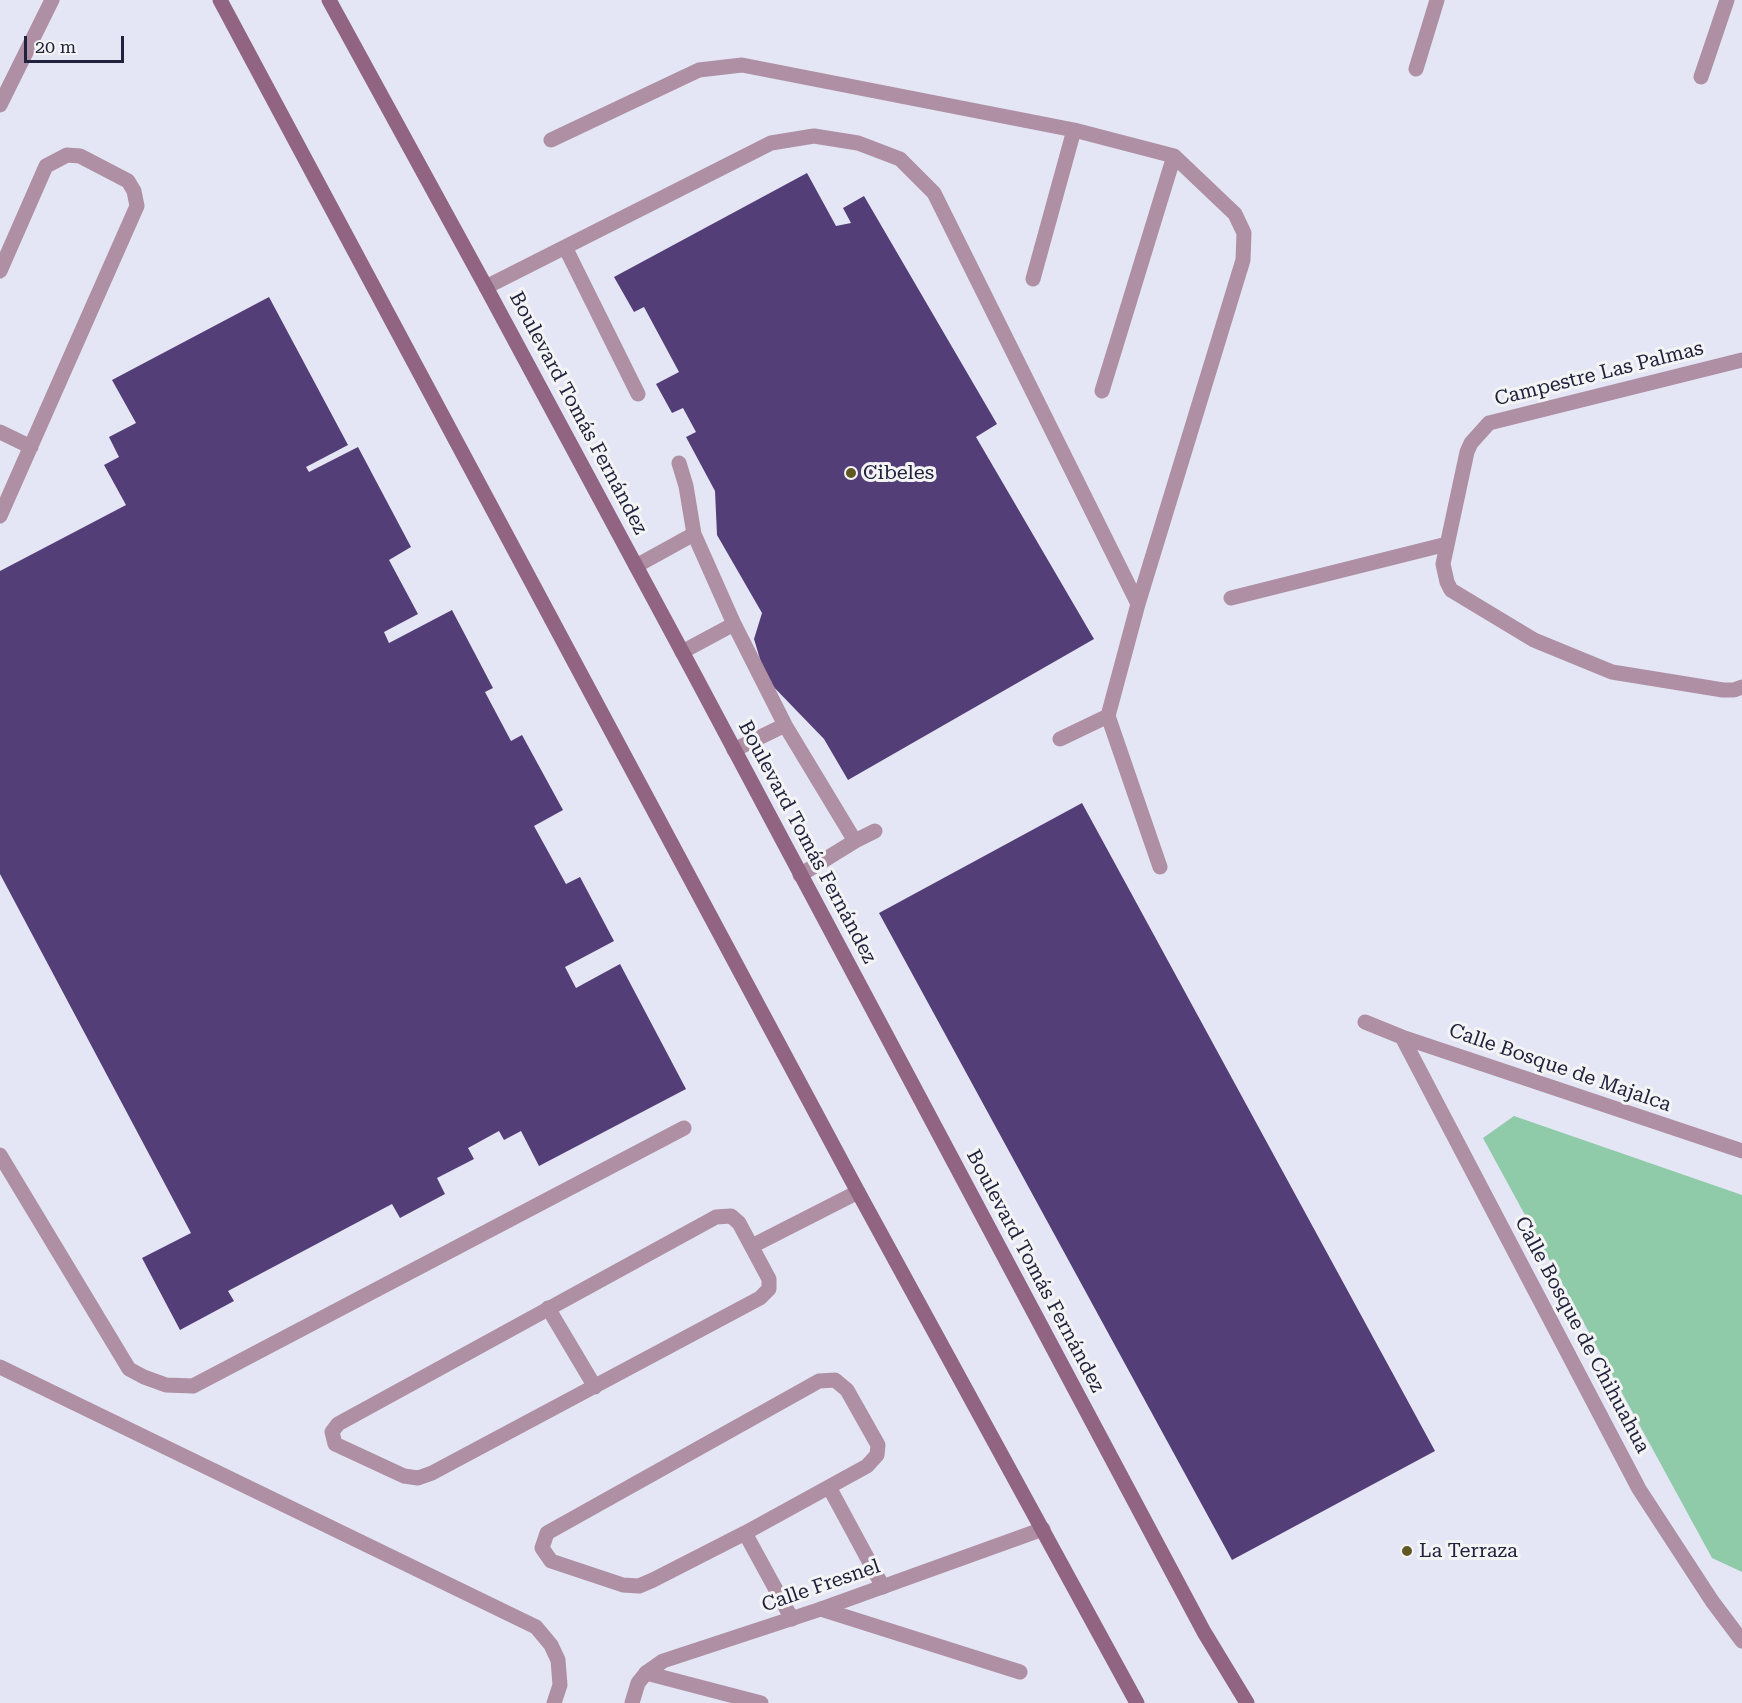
<!DOCTYPE html>
<meta charset="utf-8">
<style>
body{margin:0}
#map{position:relative;width:1742px;height:1703px;overflow:hidden;background:#e4e6f5;font-family:"Roboto Serif",serif}
canvas{display:block}
.scale{position:absolute;left:24px;top:36px;width:100px;height:27px;box-sizing:border-box;border:3px solid #20223e;border-top:0;padding-left:8px;font-size:18px;line-height:21px;white-space:nowrap;color:#20223e;-webkit-text-stroke:4px #f4f4f4;paint-order:stroke}
</style>
<div id="map">
<canvas width="1742" height="1703"></canvas>
<div class="scale">20 m</div>
</div>
<script>
const ctx = document.querySelector('canvas').getContext('2d');
ctx.lineJoin = 'round';
function paint(path, color) { ctx.fillStyle = color; ctx.fill(path, 'evenodd'); }
const shape = rows => new Path2D(rows.map(r => 'M' + r).join(''));
function stroke(path, color, width, dash) { ctx.strokeStyle = color; ctx.lineWidth = width; ctx.lineCap = dash ? 'butt' : 'round'; ctx.setLineDash(dash || []); ctx.stroke(path); }
function label(font, color, halo, rows, align = 'center') {
  ctx.font = font + ' "Roboto Serif",serif'; ctx.lineWidth = 6; ctx.setLineDash([]); ctx.textBaseline = 'middle'; ctx.strokeStyle = halo; ctx.fillStyle = color; for (const [text, x, y, turn = 0] of rows) {
    ctx.save(); ctx.translate(x, y); ctx.rotate((+turn || 0) * Math.PI / 180); ctx.textAlign = isNaN(turn) ? turn : align; if (halo) ctx.strokeText(text, 0, 0); ctx.fillText(text, 0, 0); ctx.restore();
  }
}
const green = shape([
 [1514,1116,1742,1195,1742,1572,1712,1558,1483,1138]
]);
const building = shape([
 [807,173,836,226,851,223,843,208,864,196,997,424,976,437,1094,639,848,780,824,739,766,679,754,639,762,613,717,535,715,491,686,437,696,432,683,408,672,413,656,384,679,372,644,307,634,312,614,277],
 [269,297,348,445,306,467,309,472,358,447,411,547,389,560,418,614,384,632,389,643,452,610,493,688,485,692,511,741,522,735,563,810,534,826,566,884,580,877,614,941,565,967,576,988,620,964,686,1089,539,1166,521,1131,504,1140,499,1131,468,1148,474,1159,437,1178,445,1194,400,1218,392,1204,228,1291,234,1301,180,1330,142,1258,191,1233,0,874,0,571,126,505,104,465,119,457,109,437,136,423,112,380],
 [1082,803,1435,1451,1232,1560,879,913]
]);
const lane = shape([
 [551,140,699,70,742,65,1074,130,1174,156,1235,214,1244,233,1243,260,1138,604],
 [565,247,638,394],
 [0,271,46,166,67,155,80,156,128,181,134,191,137,206,0,516],
 [1033,279,1074,130],
 [486,287,771,143,814,136,858,143,900,159,934,193,1138,604,1108,716,1160,867],
 [1102,391,1174,156],
 [0,432,31,447],
 [679,463,686,486,694,534,734,624,785,725,855,841,800,875],
 [636,566,694,534],
 [682,652,734,624],
 [1060,739,1108,716],
 [734,750,785,725],
 [855,841,875,831],
 [0,1155,129,1369,144,1377,166,1385,193,1386,684,1128],
 [731,1216,739,1223,769,1279,769,1289,760,1298,432,1473,418,1478,404,1476,335,1444,332,1432,338,1424,716,1217,731,1216],
 [752,1246,858,1192],
 [548,1308,595,1387],
 [0,1367,536,1627,551,1645,558,1660,560,1685,554,1703],
 [835,1380,847,1390,878,1445,877,1455,867,1466,745,1533,653,1580,639,1586,623,1585,551,1561,542,1548,547,1533,819,1381,835,1380],
 [829,1487,883,1587],
 [745,1533,792,1619],
 [821,1609,1020,1672],
 [646,1673,761,1703]
]);
const street = shape([
 [1416,69,1437,0],
 [1701,77,1727,0],
 [0,105,52,0],
 [1742,360,1489,423,1471,443,1467,452,1443,564,1447,582,1451,590,1534,640,1612,672,1723,690,1734,690,1742,687],
 [1231,598,1447,544],
 [1365,1022,1402,1037,1742,1151],
 [1402,1037,1639,1489,1712,1601,1742,1641],
 [632,1703,638,1683,646,1673,663,1661,821,1609,1043,1529]
]);
const secondary = shape([
 [220,0,858,1192,1137,1703],
 [329,0,486,287,693,672,1204,1632,1247,1703]
]);
const markers = [
 [851,473,6,"#605824"],
 [1407,1551,6,"#605824"]
];
const streetNames = [
 ["Campestre Las Palmas",1599,374,-14],
 ["Boulevard Tomás Fernández",578,413,62],
 ["Boulevard Tomás Fernández",807,842,62],
 ["Calle Bosque de Majalca",1560,1068,19],
 ["Boulevard Tomás Fernández",1035,1271,62],
 ["Calle Bosque de Chihuahua",1582,1335,62],
 ["Calle Fresnel",821,1586,-19]
];
const poiNames = [
 ["Cibeles",863,473],
 ["La Terraza",1419,1551]
];
paint(green, '#8fcaa9');
paint(building, '#543e78');
stroke(lane, '#ae8fa3', 15);
stroke(street, '#ae8fa3', 15);
stroke(secondary, '#916582', 15);
for (const [x, y, r, color] of markers) { const dot = new Path2D(); dot.arc(x, y, r, 0, 2 * Math.PI); ctx.fillStyle = color; ctx.fill(dot); stroke(dot, '#f4f4f4', 2); }
label('20px', '#20223e', '#f4f4f4', streetNames);
label('20px', '#20223e', '#f4f4f4', poiNames, 'left');
</script>
